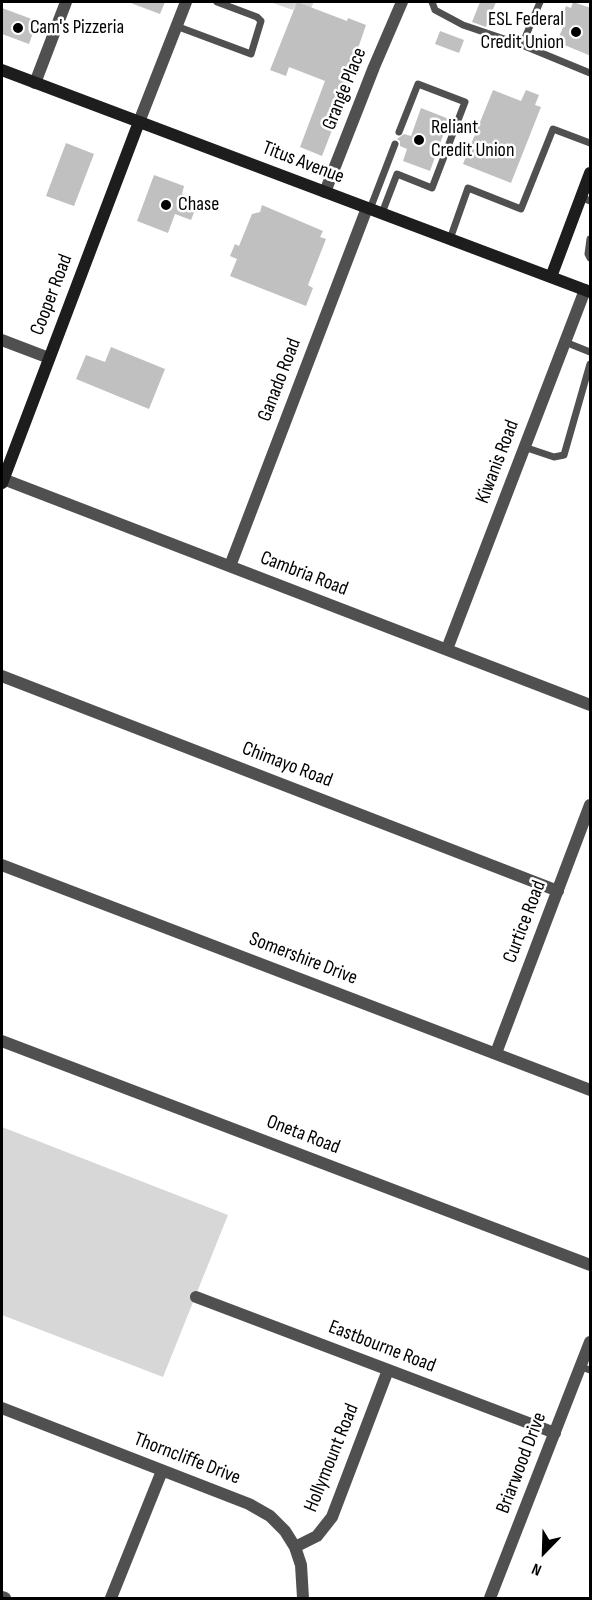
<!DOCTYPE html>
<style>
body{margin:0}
#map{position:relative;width:592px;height:1600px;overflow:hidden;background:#fff;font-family:"Sofia Sans Condensed",sans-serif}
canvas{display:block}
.frame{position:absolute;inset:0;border:3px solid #000;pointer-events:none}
.north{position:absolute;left:514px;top:1522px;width:60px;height:60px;-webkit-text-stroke:4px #fff;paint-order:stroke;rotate:203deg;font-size:16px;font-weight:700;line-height:24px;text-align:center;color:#000}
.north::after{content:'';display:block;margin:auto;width:21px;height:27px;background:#000;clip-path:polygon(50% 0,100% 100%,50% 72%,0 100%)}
</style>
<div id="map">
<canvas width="592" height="1600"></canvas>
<div class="frame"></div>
<div class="north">N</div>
</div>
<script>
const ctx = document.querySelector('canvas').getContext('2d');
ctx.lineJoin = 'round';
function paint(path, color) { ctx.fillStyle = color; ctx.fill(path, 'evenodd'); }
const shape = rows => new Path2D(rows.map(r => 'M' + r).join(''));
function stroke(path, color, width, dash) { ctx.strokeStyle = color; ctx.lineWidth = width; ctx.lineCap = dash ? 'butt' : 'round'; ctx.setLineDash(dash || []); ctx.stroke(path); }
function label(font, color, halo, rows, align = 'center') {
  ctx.font = font + ' "Sofia Sans Condensed",sans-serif'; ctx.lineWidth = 5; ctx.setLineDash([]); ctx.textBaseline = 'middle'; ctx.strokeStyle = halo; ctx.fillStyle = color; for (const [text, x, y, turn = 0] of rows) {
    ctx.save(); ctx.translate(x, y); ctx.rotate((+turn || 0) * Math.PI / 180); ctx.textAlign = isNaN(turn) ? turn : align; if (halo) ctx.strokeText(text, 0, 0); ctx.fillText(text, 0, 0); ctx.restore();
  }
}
const green = shape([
 [270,2,314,2,311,8,297,3,293,10],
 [2,1127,228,1215,163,1377,2,1315]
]);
const building = shape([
 [128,2,165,2,160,14],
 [297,2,347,21,348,18,366,25,353,63,357,65,322,156,300,147,325,81,289,67,286,76,270,70],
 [480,2,496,2,486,27,472,22],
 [573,2,591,8,591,56,557,42,565,22,561,20,566,6,571,8],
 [2,8,37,21,29,44,2,34],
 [440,31,464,40,459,53,435,44],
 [493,90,521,101,526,90,539,95,535,105,541,107,511,183,463,164],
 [421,108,449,119,430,171,403,161,407,149,400,146,400,141,397,139,404,134,411,136],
 [66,143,94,154,74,206,46,196],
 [154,175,184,186,182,194,199,200,191,220,175,214,168,233,137,221],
 [262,205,323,231,320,237,326,239,308,285,313,288,306,306,230,276,237,259,230,256,235,244,239,246,252,214,260,212],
 [111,347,165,369,149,409,76,379,86,355,105,362]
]);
const lane = shape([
 [432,2,435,10,463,25,522,45,590,73],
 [176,26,251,54,261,21,257,17,217,2],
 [522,45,540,2],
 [581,197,590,201],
 [370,209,395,144],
 [382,213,397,174,432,188,465,102,418,84,399,132],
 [450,239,468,188,521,209,553,129,590,143],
 [590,239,588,254,590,258],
 [565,342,590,352],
 [524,447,554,457,564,455,590,364],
 [581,1367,590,1370]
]);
const street = shape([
 [35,83,66,2],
 [139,122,186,2],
 [325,192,374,67,402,2],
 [2,340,49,358],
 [3,479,590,705],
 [230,566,367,208],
 [447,649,585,290],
 [2,676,558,891],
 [2,865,590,1090],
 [2,1041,590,1265],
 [496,1053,590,805],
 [196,1297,555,1433],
 [2,1408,249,1504,270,1516,285,1531,295,1547,301,1565,303,1598],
 [295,1547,317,1536,332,1517,388,1370],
 [2,1597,5,1598],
 [111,1598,162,1471],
 [490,1598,590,1342]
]);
const secondary = shape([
 [2,70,590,292],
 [551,277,590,173],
 [2,483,139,122]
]);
const markers = [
 [18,28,6,"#000"],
 [576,32,6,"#000"],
 [419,140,6,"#000"],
 [166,205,6,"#000"]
];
const poiNames = [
 ["ESL Federal",564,20,"right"],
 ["Credit Union",564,43,"right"],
 ["Cam's Pizzeria",30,28],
 ["Reliant",431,128],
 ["Credit Union",431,151],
 ["Chase",178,205]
];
const streetNames = [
 ["Grange Place",345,89,-68],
 ["Titus Avenue",303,163,21],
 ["Cooper Road",52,295,-69],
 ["Ganado Road",280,380,-69],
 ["Kiwanis Road",498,462,-69],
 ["Cambria Road",304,574,21],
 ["Chimayo Road",287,765,21],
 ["Curtice Road",525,922,-69],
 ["Somershire Drive",303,959,21],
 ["Oneta Road",303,1135,21],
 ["Eastbourne Road",382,1347,21],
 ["Hollymount Road",332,1458,-68],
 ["Thorncliffe Drive",187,1459,21],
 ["Briarwood Drive",522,1463,-69]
];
paint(green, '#d7d7d7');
paint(building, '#c0c0c0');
stroke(lane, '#505050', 7);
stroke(street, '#505050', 12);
stroke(secondary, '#1d1d1d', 12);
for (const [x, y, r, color] of markers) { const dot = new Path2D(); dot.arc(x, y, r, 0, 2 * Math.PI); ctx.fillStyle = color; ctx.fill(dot); stroke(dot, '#fff', 2); }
label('20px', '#000', '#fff', poiNames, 'left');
label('20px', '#000', '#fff', streetNames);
</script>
